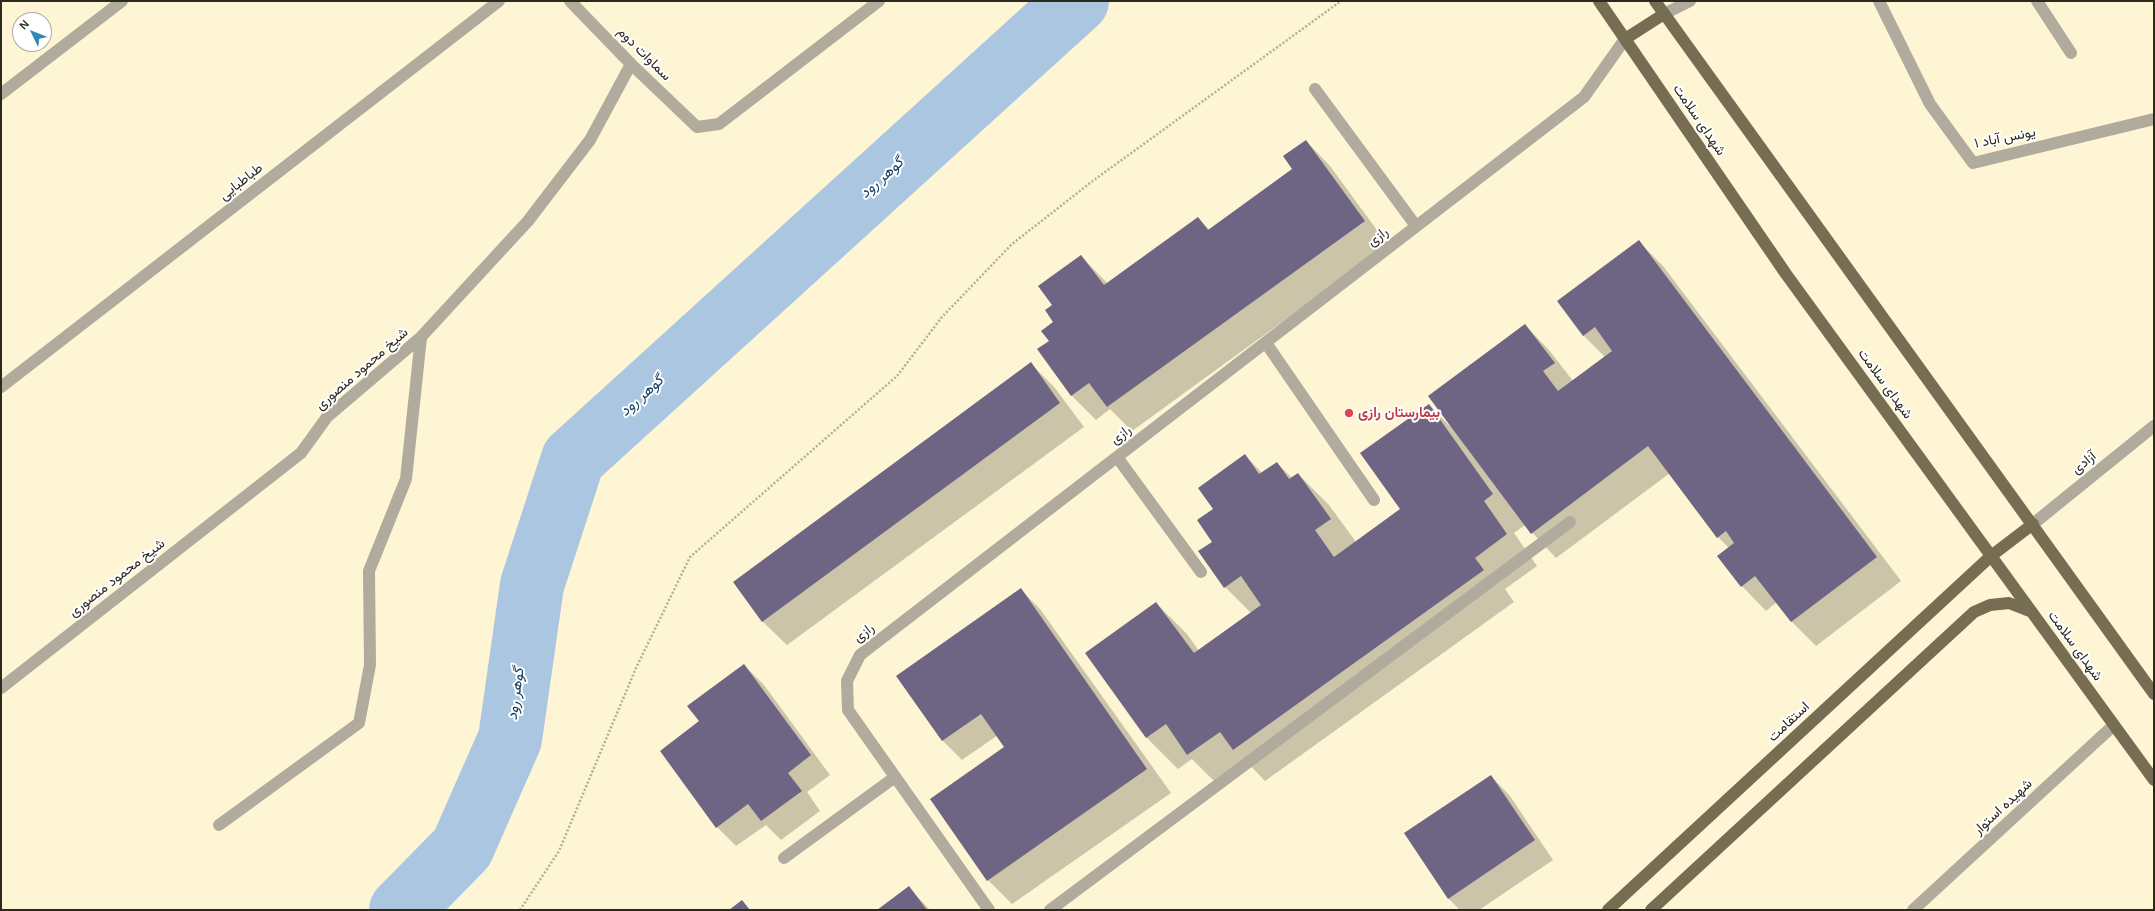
<!DOCTYPE html>
<meta charset="utf-8">
<style>
body{margin:0}
#map{position:relative;width:2155px;height:911px;overflow:hidden;background:#fef5d4;font-family:Arial,sans-serif}
canvas{display:block}
.frame{position:absolute;inset:0;border:2px solid #2c291d;pointer-events:none}
.north{position:absolute;left:12px;top:12px;width:40px;height:40px;box-sizing:border-box;background:#fff;border:1px solid #aba9a5;border-radius:50%;rotate:313deg;font-size:11px;font-weight:700;line-height:16px;text-align:center;color:#2c291d}
.north::after{content:'';display:block;margin:auto;width:14px;height:18px;background:#3287b6;clip-path:polygon(50% 0,100% 100%,50% 72%,0 100%)}
</style>
<div id="map">
<canvas width="2155" height="911"></canvas>
<div class="frame"></div>
<div class="north">N</div>
</div>
<script>
const ctx = document.querySelector('canvas').getContext('2d');
ctx.lineJoin = 'round';
function paint(path, color) { ctx.fillStyle = color; ctx.fill(path, 'evenodd'); }
const shape = rows => new Path2D(rows.map(r => 'M' + r).join(''));
function stroke(path, color, width, dash) { ctx.strokeStyle = color; ctx.lineWidth = width; ctx.lineCap = dash ? 'butt' : 'round'; ctx.setLineDash(dash || []); ctx.stroke(path); }
function label(font, color, halo, rows, align = 'center') {
  ctx.font = font + ' Arial,Vazirmatn,sans-serif'; ctx.lineWidth = 4; ctx.setLineDash([]); ctx.textBaseline = 'middle'; ctx.strokeStyle = halo; ctx.fillStyle = color; for (const [text, x, y, turn = 0] of rows) {
    ctx.save(); ctx.translate(x, y); ctx.rotate((+turn || 0) * Math.PI / 180); ctx.textAlign = isNaN(turn) ? turn : align; if (halo) ctx.strokeText(text, 0, 0); ctx.fillText(text, 0, 0); ctx.restore();
  }
}
const shadow = shape([
 [1306,141,1330,166,1388,245,1132,431,1110,409,1096,420,1071,395,1050,341,1055,322,1053,305,1081,256,1108,284,1198,218,1210,230,1294,170],
 [1638,241,1663,266,1901,581,1816,646,1792,622,1777,602,1766,611,1742,586,1729,548,1718,537,1670,473,1556,558,1525,525,1514,533,1537,566,1505,589,1514,602,1265,781,1249,764,1219,786,1192,759,1178,769,1147,738,1086,653,1156,603,1187,634,1199,651,1251,613,1225,587,1200,552,1214,542,1214,509,1245,455,1262,473,1277,463,1292,478,1298,474,1329,505,1356,542,1402,510,1429,405,1450,426,1525,325,1549,350,1573,381,1605,357,1583,335],
 [1031,364,1055,388,1084,427,787,645,762,621],
 [1020,589,1040,609,1171,793,1012,904,988,880,1006,747,998,735,962,760,943,741,898,676],
 [744,665,764,685,830,775,807,792,820,811,781,840,766,825,736,846,717,827,700,721],
 [1491,776,1510,796,1553,860,1479,910,1460,910,1448,898],
 [909,888,930,910,879,910]
]);
const river = shape([
 [401,910,462,848,510,739,532,585,573,459,1077,1]
]);
const building = shape([
 [1306,140,1365,221,1107,407,1089,383,1071,396,1037,349,1049,341,1041,331,1053,322,1045,310,1052,305,1038,286,1081,255,1104,285,1198,217,1208,230,1292,169,1283,156],
 [1639,240,1877,557,1791,622,1755,576,1741,587,1717,556,1734,543,1726,531,1717,538,1648,446,1531,534,1428,396,1525,324,1555,363,1543,371,1558,391,1612,351,1595,327,1583,336,1557,301],
 [1031,362,1060,403,762,622,733,582],
 [1429,404,1493,494,1484,501,1507,534,1475,558,1484,570,1233,750,1220,732,1187,755,1166,724,1146,738,1085,653,1156,602,1194,653,1261,605,1241,576,1224,588,1198,551,1212,542,1197,520,1213,509,1198,488,1245,454,1259,474,1277,462,1289,479,1298,473,1331,519,1315,530,1334,557,1400,509,1360,453],
 [1021,588,1147,769,987,881,930,799,1004,747,981,714,942,741,896,676],
 [744,664,811,755,788,773,802,791,761,821,748,804,716,828,660,751,699,721,687,706],
 [1491,775,1535,840,1448,899,1404,833],
 [909,886,927,910,877,910],
 [742,900,750,910,729,910]
]);
const path = shape([
 [520,910,559,851,636,668,690,557,897,376,942,317,1012,244,1094,180,1341,1]
]);
const minor = shape([
 [570,1,631,64,697,127,719,124,879,1],
 [1879,1,1930,104,1973,163,2154,119],
 [2037,1,2071,53],
 [1664,14,1690,1],
 [1315,89,1416,226],
 [1,94,122,1],
 [1266,343,1374,500],
 [1,387,499,1],
 [1117,457,1201,572],
 [2033,524,2154,426],
 [1,688,301,453,327,417,421,337,528,221,590,140,631,64],
 [219,825,359,723,370,665,369,571,406,479,421,337],
 [784,858,895,777],
 [989,910,848,710,847,681,860,655,1584,97,1625,39],
 [1050,910,1570,522],
 [1913,910,2114,725]
]);
const major = shape([
 [1599,1,1786,274,2154,780],
 [1655,1,2154,694],
 [1625,39,1664,14],
 [1608,910,1991,556,2033,524],
 [1651,910,1974,612,1990,605,2009,603,2032,612]
]);
const markers = [
 [1349,413,5,"#e0444e"]
];
const streetNames = [
 ["سماوات دوم",644,54,45],
 ["شهدای سلامت",1699,120,56],
 ["یونس آباد ۱",2005,138,-11],
 ["طباطبایی",241,182,-38],
 ["رازی",1378,237,-38],
 ["شیخ محمود منصوری",362,369,-41],
 ["شهدای سلامت",1885,384,54],
 ["رازی",1121,435,-38],
 ["آزادی",2084,463,-39],
 ["شیخ محمود منصوری",117,578,-38],
 ["رازی",864,633,-38],
 ["شهدای سلامت",2075,646,54],
 ["استقامت",1789,722,-43],
 ["شهیده استوار",2003,807,-43]
];
const healthNames = [
 ["بیمارستان رازی",1358,413]
];
const waterNames = [
 ["گوهر رود",882,178,-42],
 ["گوهر رود",642,396,-42],
 ["گوهر رود",516,694,-82]
];
paint(shadow, '#0003');
stroke(river, '#abc6e1', 64);
paint(building, '#6d6583');
stroke(path, '#b5ae94', 2.5, [2, 2]);
stroke(minor, '#b0ab9c', 12);
stroke(major, '#776d53', 12);
for (const [x, y, r, color] of markers) { const dot = new Path2D(); dot.arc(x, y, r, 0, 2 * Math.PI); ctx.fillStyle = color; ctx.fill(dot); stroke(dot, '#fff', 1.5); }
label('14px', '#2c291d', '#fff', streetNames);
label('bold 14px', '#be3a42', '#fff', healthNames, 'left');
label('italic 15px', '#144063', '#fff', waterNames);
</script>
